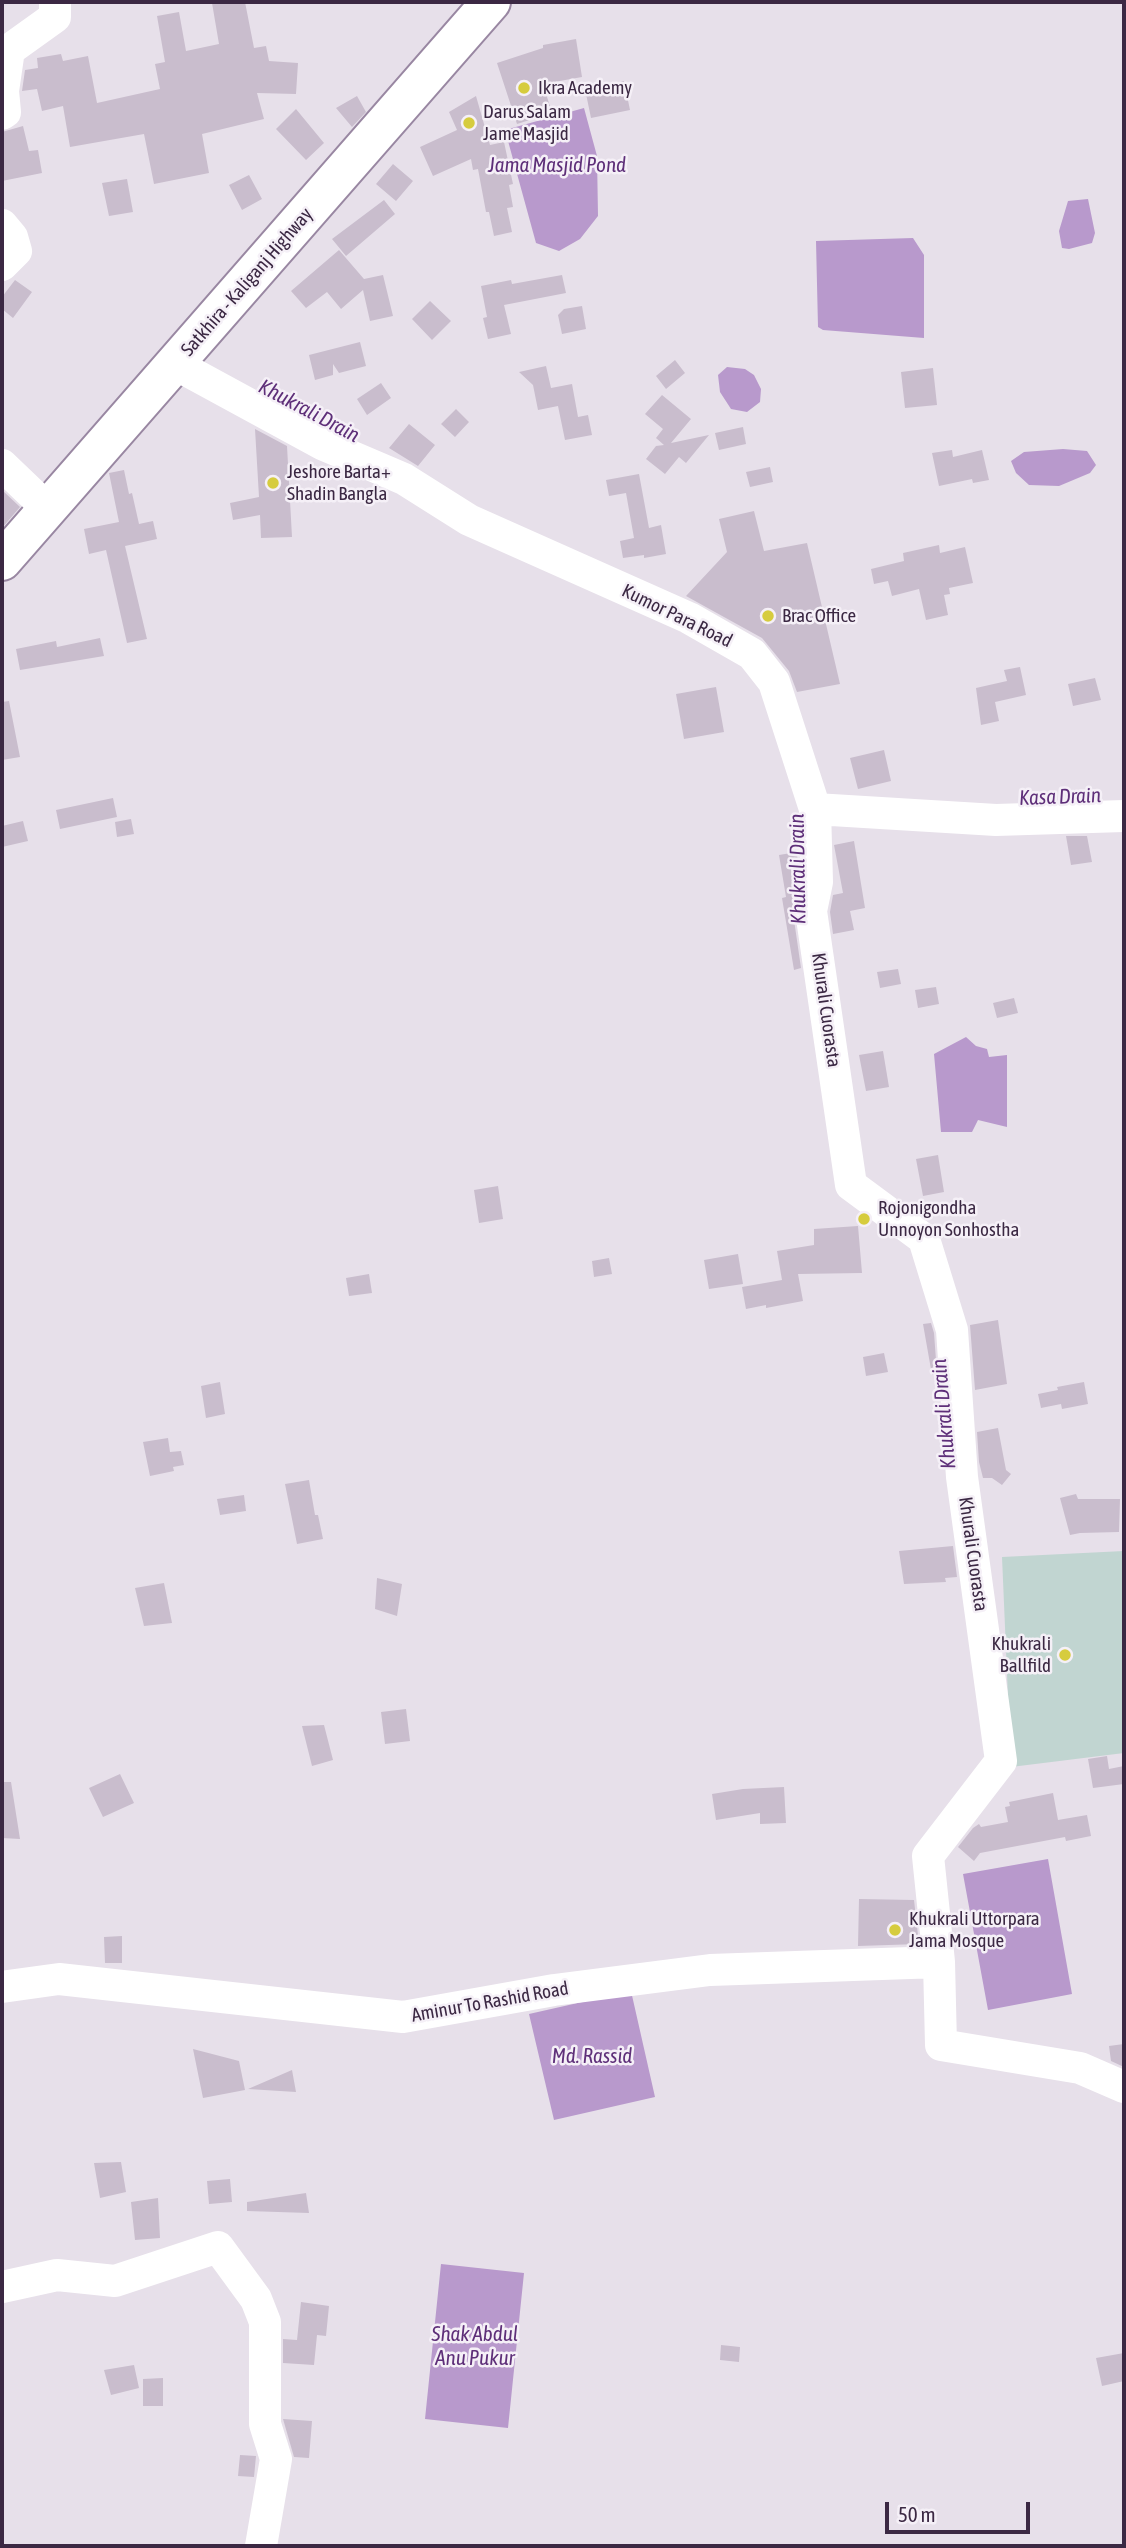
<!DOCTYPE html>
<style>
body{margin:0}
#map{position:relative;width:1126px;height:2548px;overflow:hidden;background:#e7e0ea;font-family:"Asap Condensed",sans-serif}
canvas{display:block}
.frame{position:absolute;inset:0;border:4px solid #3b2843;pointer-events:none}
.scale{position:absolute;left:885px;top:2502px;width:145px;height:32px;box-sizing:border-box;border:4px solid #3b2843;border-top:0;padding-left:9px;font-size:21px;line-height:24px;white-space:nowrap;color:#3b2843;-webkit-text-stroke:5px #f5f0f7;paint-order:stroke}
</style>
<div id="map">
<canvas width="1126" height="2548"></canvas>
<div class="frame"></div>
<div class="scale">50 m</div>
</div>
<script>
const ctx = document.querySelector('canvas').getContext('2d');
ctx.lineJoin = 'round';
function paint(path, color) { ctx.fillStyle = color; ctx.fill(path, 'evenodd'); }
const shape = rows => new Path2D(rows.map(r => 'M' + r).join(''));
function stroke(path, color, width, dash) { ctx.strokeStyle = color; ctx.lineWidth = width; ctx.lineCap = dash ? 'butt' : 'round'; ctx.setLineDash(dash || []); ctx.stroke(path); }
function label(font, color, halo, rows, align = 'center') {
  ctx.font = font + ' "Asap Condensed",sans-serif'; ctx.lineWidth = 5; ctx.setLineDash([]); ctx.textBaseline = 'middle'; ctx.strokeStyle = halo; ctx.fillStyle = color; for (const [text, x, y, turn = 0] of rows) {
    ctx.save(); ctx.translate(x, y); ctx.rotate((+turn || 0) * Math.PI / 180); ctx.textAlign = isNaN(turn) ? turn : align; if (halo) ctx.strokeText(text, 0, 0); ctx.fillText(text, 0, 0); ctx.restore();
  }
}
const green = shape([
 [1124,1551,1124,1753,1011,1767,1002,1557]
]);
const water = shape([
 [584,108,597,156,598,216,580,239,559,251,536,243,505,130],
 [1088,199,1095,233,1092,243,1069,249,1062,248,1059,231,1068,201],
 [913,238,924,255,924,338,823,330,818,327,816,241],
 [727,367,745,369,754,375,761,389,760,402,747,412,731,409,720,392,718,375],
 [1063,449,1087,451,1096,465,1090,473,1059,486,1029,485,1016,473,1011,461,1024,452],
 [966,1037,976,1046,987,1049,989,1057,1007,1055,1007,1127,978,1120,972,1132,941,1132,934,1054],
 [1048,1859,1072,1994,988,2010,963,1874],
 [631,1991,655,2097,554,2120,529,2014],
 [441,2264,524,2273,508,2428,425,2419]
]);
const building = shape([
 [220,2,245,2,254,48,266,46,269,61,298,63,296,94,257,93,264,119,202,134,209,173,154,184,144,134,70,147,63,106,42,111,37,89,22,91,25,70,38,68,37,58,61,54,63,61,88,56,97,103,160,89,155,64,165,62,157,16,179,12,186,51,219,44,212,3],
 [576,39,582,77,543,84,552,113,517,124,497,63,543,48,543,45],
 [624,81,630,110,591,118,585,89],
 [357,96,366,112,352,127,336,108],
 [476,96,490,145,504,142,513,184,509,185,513,207,507,208,512,232,494,236,489,212,486,212,478,169,473,170,471,159,433,176,420,147,457,130,449,112],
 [296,109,324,143,306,160,276,129],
 [23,126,29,151,38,150,42,173,2,181,2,132],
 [393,164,413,181,396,201,376,184],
 [249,175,262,199,242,210,229,185],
 [127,179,133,212,109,216,102,183],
 [384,200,395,214,346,256,332,239],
 [339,250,364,279,383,275,393,316,370,321,363,290,341,309,327,292,306,308,291,291],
 [562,275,566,293,504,305,511,334,488,339,483,318,487,317,481,286,511,280,512,284],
 [15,280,32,292,13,318,2,309,2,297],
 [430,301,451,321,432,340,412,319],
 [582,306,586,329,562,334,558,315,564,309],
 [360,342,366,366,339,373,333,364,333,375,315,380,309,355],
 [675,360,685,373,666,389,656,376],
 [546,366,551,388,572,384,578,417,588,415,592,435,565,440,558,406,538,410,533,385,519,372],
 [933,368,937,405,905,408,901,372],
 [381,383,391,398,367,415,357,399],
 [662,395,691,419,671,443,709,435,686,463,679,457,665,474,646,459,656,446,664,445,656,438,663,429,645,414],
 [456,409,469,422,455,437,441,424],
 [409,424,435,445,418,466,389,448],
 [743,427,746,444,719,450,715,433],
 [255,429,287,446,292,537,261,538,260,515,233,520,230,503,259,497],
 [952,450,953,457,982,450,989,480,973,483,972,479,939,486,932,453],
 [770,467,773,482,750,487,746,472],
 [124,470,129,494,132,493,139,524,153,521,157,539,125,546,147,639,127,643,106,550,89,554,84,529,119,522,109,473],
 [639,474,649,528,661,525,666,554,644,558,644,555,623,558,620,541,634,538,626,493,609,496,606,480],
 [2,490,20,507,2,528],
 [754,511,764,551,807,543,840,684,797,692,789,671,762,638,686,596,727,552,719,519],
 [939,545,940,553,965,547,973,583,949,588,950,594,944,595,948,615,926,620,919,589,892,596,888,581,874,584,871,569,904,561,903,553],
 [100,638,104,656,20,670,16,649,56,641,57,647],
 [1020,667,1026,695,995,702,999,721,981,725,976,688,1007,681,1004,670],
 [1095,678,1101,700,1073,706,1068,684],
 [716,687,724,732,684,739,676,694],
 [9,701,20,757,2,760,2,702],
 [884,750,891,781,858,789,850,758],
 [113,798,117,817,60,829,56,810],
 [131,819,134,834,117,837,115,822],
 [23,821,28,841,2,847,2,826],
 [1066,836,1087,836,1092,862,1071,865],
 [854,841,865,908,850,911,854,930,833,934,830,912,833,895,843,893,834,845],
 [797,852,799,880,793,913,801,968,794,970,782,898,786,897,779,855],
 [898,969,901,984,880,988,877,972],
 [936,987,939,1004,918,1008,915,990],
 [1014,998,1018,1013,997,1018,993,1003],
 [883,1051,889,1087,866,1091,859,1055],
 [938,1155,944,1192,923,1196,916,1159],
 [498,1186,503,1219,479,1223,474,1190],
 [858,1226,862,1273,798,1274,803,1301,766,1308,766,1305,746,1309,742,1287,782,1280,777,1251,814,1245,814,1229],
 [738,1254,743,1284,709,1289,704,1260],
 [609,1258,612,1274,594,1277,592,1261],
 [369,1274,372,1293,349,1296,346,1278],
 [998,1320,1007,1384,975,1390,970,1325],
 [931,1323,934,1333,937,1374,932,1375,923,1324],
 [884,1353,888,1372,866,1376,863,1357],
 [220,1382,225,1414,206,1418,201,1386],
 [1084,1382,1088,1404,1062,1409,1061,1404,1041,1408,1038,1394,1058,1390,1057,1387],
 [998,1428,1006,1470,1011,1474,1002,1485,992,1478,983,1478,979,1462,977,1432],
 [168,1438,170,1452,181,1451,184,1465,173,1467,174,1471,150,1476,143,1442],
 [309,1480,315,1515,318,1515,323,1539,297,1544,285,1484],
 [1076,1494,1078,1499,1120,1499,1119,1532,1080,1533,1070,1535,1060,1498],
 [244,1495,246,1511,220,1515,217,1499],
 [953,1546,957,1577,945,1578,946,1582,904,1584,899,1551],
 [377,1578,402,1584,397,1616,375,1609],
 [164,1583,172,1623,144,1626,135,1588],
 [406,1709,410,1741,385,1744,381,1712],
 [324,1725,333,1760,312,1766,302,1726],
 [1107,1756,1109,1769,1124,1766,1124,1784,1093,1788,1088,1759],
 [120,1774,134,1803,103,1817,89,1788],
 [2,1782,11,1782,20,1839,2,1838],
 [784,1787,786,1823,760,1824,760,1813,716,1820,712,1794,743,1789],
 [1053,1793,1058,1820,1087,1815,1091,1836,1066,1841,1065,1837,980,1853,974,1861,958,1847,973,1828,979,1824,981,1827,1008,1822,1005,1807,1010,1806,1009,1802],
 [859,1899,914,1900,919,1944,858,1946],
 [122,1936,122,1963,105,1963,104,1937],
 [1124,2044,1124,2067,1111,2061,1109,2046],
 [193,2049,239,2061,245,2090,203,2098],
 [292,2070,296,2092,248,2089],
 [121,2162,126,2192,100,2198,94,2163],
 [230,2179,232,2202,209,2204,207,2181],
 [306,2193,309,2213,247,2211,247,2202],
 [158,2198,160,2238,135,2240,131,2202],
 [301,2302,329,2306,326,2336,317,2335,314,2365,283,2363,283,2339,297,2340],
 [721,2345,740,2347,739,2362,720,2360],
 [1124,2353,1124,2381,1102,2386,1096,2358],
 [134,2365,139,2388,111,2395,104,2370],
 [163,2378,163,2406,143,2406,143,2379],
 [283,2419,312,2421,309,2458,294,2457],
 [240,2455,256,2456,254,2477,238,2476]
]);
const secondary = shape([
 [2,114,5,112,3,91,9,50,55,17,55,2],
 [2,225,12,237,16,251,2,265],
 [175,364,322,444,404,479,469,520,689,618,752,654,774,682,815,809,996,820,1124,816],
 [2,465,48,509],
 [815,809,817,882,811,911,851,1185,924,1239,952,1330,962,1477,1001,1761,928,1856,939,1962,941,2045,1080,2068,1124,2087],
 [2,1987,59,1979,403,2017,554,1990,710,1970,939,1962],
 [2,2287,57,2275,115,2281,218,2247,256,2299,265,2322,265,2424,276,2459,261,2546]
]);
const highway = shape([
 [2,561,491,2]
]);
const markers = [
 [524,88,7,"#d6cc3e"],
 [469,123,7,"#d6cc3e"],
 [273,483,7,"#d6cc3e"],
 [768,616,7,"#d6cc3e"],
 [864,1219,7,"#d6cc3e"],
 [1065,1655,7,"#d6cc3e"],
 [895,1930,7,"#d6cc3e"]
];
const poiNames = [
 ["Ikra Academy",538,88],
 ["Darus Salam",483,112],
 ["Jame Masjid",483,134],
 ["Jeshore Barta+",287,472],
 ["Shadin Bangla",287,494],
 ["Brac Office",782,616],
 ["Rojonigondha",878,1208],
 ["Unnoyon Sonhostha",878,1230],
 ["Khukrali",1051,1644,"right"],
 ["Ballfild",1051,1666,"right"],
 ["Khukrali Uttorpara",909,1919],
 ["Jama Mosque",909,1941]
];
const streetNames = [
 ["Satkhira - Kaliganj Highway",247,282,-49],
 ["Kumor Para Road",677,616,26],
 ["Khurali Cuorasta",826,1010,82],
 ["Khurali Cuorasta",973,1554,82],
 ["Aminur To Rashid Road",490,2002,-10]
];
const waterNames = [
 ["Jama Masjid Pond",557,165],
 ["Khukrali Drain",309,411,28],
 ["Kasa Drain",1060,797,-2],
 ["Khukrali Drain",798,869,-91],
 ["Khukrali Drain",944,1414,-95],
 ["Md. Rassid",592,2056],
 ["Shak Abdul",475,2334],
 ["Anu Pukur",475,2358]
];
paint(green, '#c1d5d1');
paint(water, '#b899cc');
paint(building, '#c9bdcd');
stroke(highway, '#9987a2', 42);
stroke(secondary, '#fff', 32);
stroke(highway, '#fff', 38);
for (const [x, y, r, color] of markers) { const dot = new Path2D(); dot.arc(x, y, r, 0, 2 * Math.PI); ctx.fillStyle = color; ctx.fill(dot); stroke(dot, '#f5f0f7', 2.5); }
label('19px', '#3b2843', '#f5f0f7', poiNames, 'left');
label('19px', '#3b2843', '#f5f0f7', streetNames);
label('italic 21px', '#5e2f79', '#f5f0f7', waterNames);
</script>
